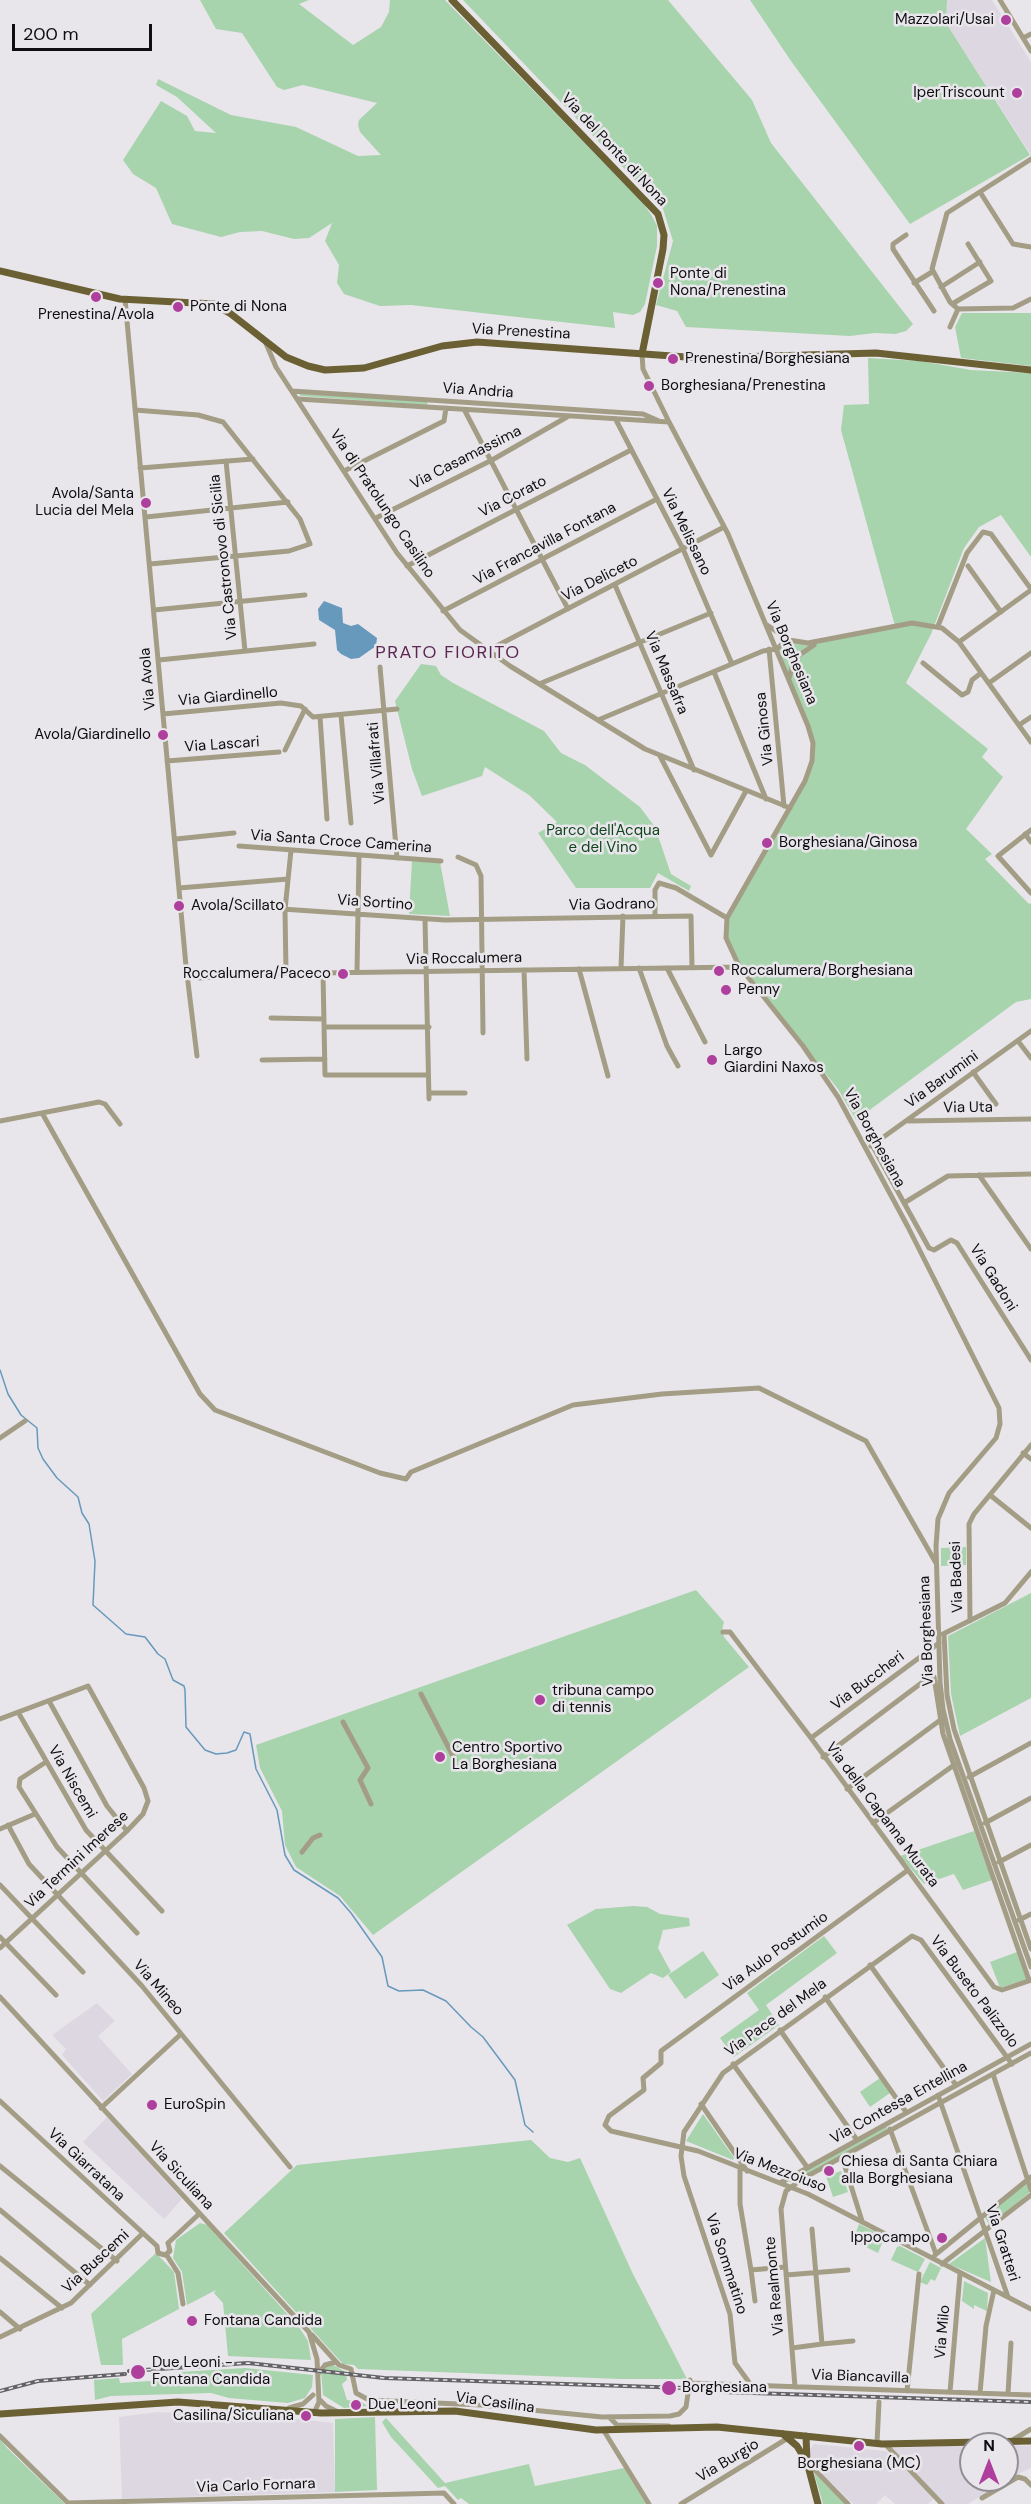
<!DOCTYPE html>
<style>
body{margin:0}
#map{position:relative;width:1031px;height:2504px;overflow:hidden;background:#e9e6eb;font-family:"DM Sans",sans-serif}
canvas{display:block}
.north{position:absolute;left:959px;top:2432px;width:60px;height:60px;box-sizing:border-box;background:#e9e6eb;border:2px solid #918f93;border-radius:50%;rotate:0deg;font-size:16px;font-weight:700;line-height:24px;text-align:center;color:#0e0d0f}
.north::after{content:'';display:block;margin:auto;width:21px;height:27px;background:#af3f9c;clip-path:polygon(50% 0,100% 100%,50% 72%,0 100%)}
.scale{position:absolute;left:12px;top:24px;width:140px;height:27px;box-sizing:border-box;border:3px solid #0e0d0f;border-top:0;padding-left:8px;font-size:18px;line-height:21px;white-space:nowrap;color:#0e0d0f;-webkit-text-stroke:4px #e9e6eb;paint-order:stroke}
</style>
<div id="map">
<canvas width="1031" height="2504"></canvas>
<div class="north">N</div>
<div class="scale">200 m</div>
</div>
<script>
const ctx = document.querySelector('canvas').getContext('2d');
ctx.lineJoin = 'round';
function paint(path, color) { ctx.fillStyle = color; ctx.fill(path, 'evenodd'); }
const shape = rows => new Path2D(rows.map(r => 'M' + r).join(''));
function stroke(path, color, width, dash) { ctx.strokeStyle = color; ctx.lineWidth = width; ctx.lineCap = dash ? 'butt' : 'round'; ctx.setLineDash(dash || []); ctx.stroke(path); }
function label(font, color, halo, rows, align = 'center') {
  ctx.font = font + ' "DM Sans",sans-serif'; ctx.lineWidth = 5; ctx.setLineDash([]); ctx.textBaseline = 'middle'; ctx.strokeStyle = halo; ctx.fillStyle = color; for (const [text, x, y, turn = 0] of rows) {
    ctx.save(); ctx.translate(x, y); ctx.rotate((+turn || 0) * Math.PI / 180); ctx.textAlign = isNaN(turn) ? turn : align; if (halo) ctx.strokeText(text, 0, 0); ctx.fillText(text, 0, 0); ctx.restore();
  }
}
const built = shape([
 [947,0,992,0,1031,62,1031,155,946,23],
 [97,2003,115,2021,98,2036,132,2074,103,2101,62,2055,66,2049,52,2035],
 [107,2117,182,2199,164,2219,83,2142],
 [226,2410,333,2423,335,2492,122,2499,119,2417,157,2412,226,2415],
 [814,2444,886,2451,934,2498,928,2504,895,2504,885,2495,876,2504,853,2504,810,2462,808,2451],
 [971,2445,971,2480,1006,2480,968,2504,945,2504,892,2448],
 [1007,2445,1031,2446,1031,2468,1007,2479]
]);
const green = shape([
 [200,0,309,0,299,4,353,45,381,27,389,12,390,0,445,0,643,203,652,216,657,226,657,246,645,304,640,312,633,315,613,312,615,328,411,305,380,306,344,294,337,283,339,265,325,241,332,223,309,238,294,239,262,231,240,232,221,237,172,224,156,188,133,174,123,160,161,101,187,116,195,131,216,133,177,97,156,85,158,79,231,115,296,127,358,156,381,155,360,132,358,125,359,120,377,103,303,85,284,90,277,87,242,33,216,29],
 [463,0,668,0,752,100,771,143,913,324,906,331,895,334,875,333,850,336,686,327,677,311,656,305,673,241,663,209],
 [750,0,947,0,946,23,1030,155,910,224,791,61],
 [962,313,1031,313,1031,366,961,358,955,327],
 [868,358,920,361,971,370,1031,373,1031,557,1001,515,979,527,964,548,931,634,906,683,988,749,982,757,1003,777,966,829,992,854,985,859,1029,904,1031,903,1031,999,1016,1002,856,1120,838,1089,739,966,730,949,725,924,810,768,813,741,777,649,789,640,818,643,895,626,841,430,844,405,869,404],
 [298,393,428,401,427,405,301,396],
 [421,664,436,666,441,675,453,683,544,731,561,753,585,765,640,807,655,827,671,874,691,886,689,891,658,873,650,888,576,888,538,833,557,822,529,795,485,767,482,776,422,796,412,769,395,701],
 [412,861,440,862,450,916,409,914],
 [966,1547,966,1565,941,1566,941,1548],
 [696,1590,724,1622,722,1630,724,1637,749,1667,373,1935,340,1896,296,1867,285,1845,282,1811,260,1768,256,1745],
 [1031,1593,1031,1698,960,1736,951,1694,948,1636],
 [974,1831,992,1880,963,1890,954,1874,924,1884,900,1856],
 [633,1906,647,1907,660,1914,689,1918,690,1926,663,1930,658,1948,671,1972,663,1978,651,1973,621,1993,610,1989,567,1925,596,1909],
 [824,1936,837,1953,766,2005,779,2025,734,2057,720,2038,759,2010,747,1993],
 [703,1951,719,1975,685,1999,668,1975],
 [1017,1952,1027,1979,1000,1988,990,1962],
 [880,2078,890,2093,870,2107,860,2092],
 [703,2114,734,2158,733,2160,686,2141],
 [885,2127,887,2127,887,2130,791,2182,787,2181],
 [531,2140,550,2158,568,2162,580,2158,632,2272,687,2379,621,2379,358,2369,354,2365,343,2364,224,2233,297,2165],
 [841,2171,848,2192,833,2197,826,2176],
 [1026,2183,1030,2192,989,2225,985,2217],
 [200,2223,207,2225,299,2327,308,2341,311,2360,228,2356,223,2303,214,2293,216,2290,187,2305,182,2272,173,2258,176,2240],
 [859,2224,875,2232,873,2236,883,2241,878,2253,858,2243,855,2235],
 [985,2238,991,2282,949,2264],
 [900,2246,925,2259,918,2272,891,2260,897,2247],
 [156,2253,174,2272,179,2309,122,2339,123,2365,101,2365,91,2314],
 [930,2262,941,2268,935,2281,931,2279,927,2285,920,2282],
 [964,2281,988,2293,987,2311,974,2305,974,2309,962,2301],
 [333,2365,346,2372,347,2380,342,2384,347,2400,362,2402,367,2406,344,2408,323,2395,321,2371,323,2368],
 [245,2368,313,2375,312,2387,305,2398,288,2403,229,2398,211,2393,111,2396,95,2400,94,2380,119,2378,120,2383,180,2379,180,2372],
 [375,2417,377,2490,335,2492,335,2419],
 [386,2418,445,2483,529,2464,535,2486,624,2468,646,2504,469,2504,461,2498,458,2500,445,2486,438,2488,391,2437,382,2422],
 [0,2439,7,2448,65,2504,0,2504],
 [814,2473,845,2504,823,2504]
]);
const water = shape([
 [324,601,342,608,343,623,351,626,358,624,377,638,376,646,359,658,351,659,341,654,337,650,335,630,319,620,318,609]
]);
const stream = shape([
 [0,1370,8,1394,21,1415,37,1428,38,1448,43,1459,57,1478,78,1497,82,1513,89,1524,95,1561,93,1605,126,1634,145,1637,158,1654,165,1659,173,1680,184,1686,185,1690,186,1727,205,1750,216,1754,227,1753,236,1750,244,1732,250,1734,256,1769,277,1810,285,1855,294,1870,338,1898,351,1913,382,1957,388,1986,399,1991,423,1990,446,2001,471,2027,483,2037,515,2080,525,2125,533,2132]
]);
const minor = shape([
 [1000,0,1031,51],
 [1023,38,1031,34],
 [1031,159,947,213,932,269,950,302,958,309,1013,308,1031,299],
 [980,192,1013,244,1031,247],
 [906,235,893,244,893,249,934,311],
 [914,283,932,272],
 [941,287,980,262],
 [125,299,186,966,197,1056],
 [952,304,991,281,968,244],
 [950,327,958,309],
 [265,341,276,367,397,553,460,630,510,666,645,749,790,808],
 [642,354,643,369,669,422,728,534,808,726,813,743,812,761,805,781,727,918,726,938,739,966,803,1046,838,1097,908,1227,999,1408,1000,1424,996,1438,949,1493,938,1519,936,1546,940,1682,943,1709,950,1739,1031,1967],
 [292,391,643,414,659,421],
 [298,399,669,422],
 [135,410,198,415,223,422,300,519,310,544,289,551,150,564],
 [465,411,568,609],
 [616,420,683,549,732,664],
 [226,461,245,651],
 [140,468,253,459],
 [344,471,444,421,446,408],
 [146,517,288,502],
 [376,518,492,460,567,417],
 [407,566,631,450],
 [968,566,1001,612],
 [615,585,694,770],
 [154,610,305,595],
 [443,611,657,499],
 [767,625,789,640,808,643,912,623,942,628,959,642,1031,742],
 [938,626,967,553,983,532,991,534,1031,589],
 [959,642,1031,590],
 [769,649,784,806],
 [487,651,724,527],
 [159,660,314,644],
 [923,663,962,695,968,692,972,680,981,673],
 [380,667,397,858],
 [714,672,766,799],
 [789,678,795,658,814,645],
 [989,683,1031,653],
 [539,684,711,613],
 [163,714,281,703,301,706,313,717,397,709],
 [341,715,351,823],
 [320,717,327,819],
 [598,720,763,651,777,649,787,639],
 [1019,725,1031,717],
 [285,750,305,709],
 [660,756,711,855,746,791],
 [167,761,279,752],
 [1031,830,998,856,1031,893],
 [1025,834,1031,842],
 [176,839,234,833],
 [239,846,441,861],
 [458,857,476,865,481,876,483,1033],
 [179,888,288,879],
 [267,908,445,920,691,916,692,968],
 [655,916,655,890,659,883,676,888,727,918],
 [425,919,429,1099],
 [621,968,623,916],
 [639,968,667,1046,678,1066],
 [667,968,705,1042],
 [579,969,608,1076],
 [524,970,527,1059],
 [357,972,359,855],
 [286,973,285,910,291,850],
 [323,973,325,1075,428,1075],
 [189,975,200,978,249,974,740,967],
 [271,1018,324,1019],
 [324,1027,429,1027],
 [1018,1041,1031,1058],
 [262,1060,325,1059],
 [973,1072,996,1104],
 [429,1093,465,1093],
 [42,1113,200,1394,215,1410,380,1473,406,1479,411,1472,573,1405,662,1394,759,1388,866,1441,936,1563],
 [0,1121,99,1102,105,1104,120,1124],
 [908,1121,1031,1119],
 [872,1145,929,1248,934,1250,951,1240,957,1243,1031,1360],
 [871,1146,1031,1031],
 [979,1175,1031,1249],
 [904,1203,948,1176,1031,1174],
 [0,1438,25,1421],
 [1023,1453,1031,1459],
 [990,1495,1031,1528],
 [970,1621,969,1524,974,1514,1031,1445],
 [723,1632,730,1632,811,1738,994,1987,1002,1990,1031,1980],
 [943,1634,1005,1603,1031,1572],
 [944,1634,947,1695,954,1729,1031,1949],
 [421,1694,455,1760],
 [49,1701,107,1806,127,1831],
 [18,1712,86,1830,162,1911],
 [0,1719,88,1686,144,1788,148,1801,143,1814,127,1831,0,1948],
 [343,1722,368,1768,360,1780,371,1804],
 [811,1738,939,1643],
 [823,1757,928,1678,934,1677,943,1734,1029,1980],
 [46,1762,20,1779,19,1787,57,1847,137,1933],
 [969,1777,1031,1743],
 [847,1789,939,1721],
 [873,1823,954,1765],
 [985,1823,1031,1798],
 [8,1825,29,1864,142,1986,290,2167],
 [0,1829,35,1814],
 [302,1852,313,1838,320,1835],
 [999,1862,1031,1845],
 [908,1870,661,2051,661,2063,643,2078,644,2090,609,2116,605,2125,611,2131,698,2151,808,2194,1031,2309],
 [0,1885,83,1972],
 [1019,1920,1031,1914],
 [0,1937,56,1995],
 [870,1965,956,2085],
 [0,1997,309,2332,317,2359,319,2402,314,2413],
 [825,1997,906,2112],
 [780,2030,857,2140],
 [733,2064,807,2167],
 [993,2074,1031,2190],
 [938,2095,1008,2297],
 [0,2101,157,2246],
 [701,2104,747,2171],
 [101,2108,181,2034],
 [890,2129,936,2254],
 [842,2157,862,2221],
 [0,2166,117,2261],
 [740,2169,740,2204,751,2270,785,2267],
 [780,2183,1031,2044],
 [0,2210,90,2285],
 [168,2243,199,2214],
 [157,2246,158,2253,165,2255,170,2251,168,2243],
 [166,2254,178,2273,183,2304],
 [935,2255,1031,2177],
 [0,2258,62,2308],
 [942,2264,1031,2195],
 [751,2270,755,2301],
 [786,2275,848,2270],
 [0,2312,20,2329],
 [312,2335,339,2365,351,2369,356,2393,369,2400,481,2405,602,2417,670,2416,679,2414,686,2407,690,2380],
 [0,2337,71,2303,143,2233],
 [822,2344,853,2341],
 [792,2348,822,2344,812,2229],
 [318,2374,325,2365,336,2362],
 [689,2383,1031,2395],
 [751,2385,735,2363,730,2314,684,2176,681,2156,684,2132,723,2073,912,1936,921,1940,1012,2064],
 [795,2387,781,2209,786,2191,802,2179,1031,2053],
 [907,2391,919,2274],
 [950,2392,960,2274],
 [980,2393,986,2326,994,2290],
 [1008,2394,1011,2343],
 [319,2399,326,2406,338,2412],
 [289,2408,303,2404,313,2395],
 [609,2417,617,2425,669,2426],
 [604,2431,649,2504],
 [0,2436,69,2504],
 [1011,2441,1031,2429],
 [877,2443,879,2402],
 [885,2444,942,2504],
 [807,2462,848,2504],
 [982,2498,1018,2477,1025,2479,1031,2485],
 [68,2503,444,2493,454,2504],
 [681,2504,788,2438]
]);
const major = shape([
 [452,0,658,214,664,235,663,249,642,354],
 [0,271,120,299,214,304,231,314,286,357,308,366,325,370,364,368,442,346,477,342,700,358,876,353,1031,370],
 [0,2414,178,2402,321,2413,455,2411,596,2430,717,2427,882,2444,1031,2441],
 [783,2434,797,2446,803,2456],
 [806,2436,807,2462,818,2504]
]);
const rail = shape([
 [129,2371,248,2363,384,2378,685,2388],
 [0,2391,38,2381,125,2374],
 [691,2391,1031,2402]
]);
const markers = [
 [1006,20,6,"#af3f9c"],
 [1017,93,6,"#af3f9c"],
 [658,283,6,"#af3f9c"],
 [96,297,6,"#af3f9c"],
 [178,307,6,"#af3f9c"],
 [673,359,6,"#af3f9c"],
 [649,386,6,"#af3f9c"],
 [146,503,6,"#af3f9c"],
 [163,735,6,"#af3f9c"],
 [767,843,6,"#af3f9c"],
 [179,906,6,"#af3f9c"],
 [719,971,6,"#af3f9c"],
 [343,974,6,"#af3f9c"],
 [726,990,6,"#af3f9c"],
 [712,1060,6,"#af3f9c"],
 [540,1700,6,"#af3f9c"],
 [440,1757,6,"#af3f9c"],
 [152,2105,6,"#af3f9c"],
 [829,2171,6,"#af3f9c"],
 [942,2238,6,"#af3f9c"],
 [192,2321,6,"#af3f9c"],
 [138,2372,8,"#af3f9c"],
 [669,2388,8,"#af3f9c"],
 [356,2405,6,"#af3f9c"],
 [306,2416,6,"#af3f9c"],
 [859,2446,6,"#af3f9c"]
];
const poiNames = [
 ["Mazzolari/Usai",994,20,"right"],
 ["IperTriscount",1005,93,"right"],
 ["Ponte di",670,274],
 ["Nona/Prenestina",670,291],
 ["Ponte di Nona",190,307],
 ["Prenestina/Avola",96,315,"center"],
 ["Prenestina/Borghesiana",685,359],
 ["Borghesiana/Prenestina",661,386],
 ["Avola/Santa",134,494,"right"],
 ["Lucia del Mela",134,511,"right"],
 ["Avola/Giardinello",151,735,"right"],
 ["Borghesiana/Ginosa",779,843],
 ["Avola/Scillato",191,906],
 ["Roccalumera/Borghesiana",731,971],
 ["Roccalumera/Paceco",331,974,"right"],
 ["Penny",738,990],
 ["Largo",724,1051],
 ["Giardini Naxos",724,1068],
 ["tribuna campo",552,1691],
 ["di tennis",552,1708],
 ["Centro Sportivo",452,1748],
 ["La Borghesiana",452,1765],
 ["EuroSpin",164,2105],
 ["Chiesa di Santa Chiara",841,2162],
 ["alla Borghesiana",841,2179],
 ["Ippocampo",930,2238,"right"],
 ["Fontana Candida",204,2321],
 ["Due Leoni -",152,2363],
 ["Fontana Candida",152,2380],
 ["Borghesiana",682,2388],
 ["Due Leoni",368,2405],
 ["Casilina/Siculiana",294,2416,"right"],
 ["Borghesiana (MC)",859,2464,"center"]
];
const streetNames = [
 ["Via del Ponte di Nona",614,150,47],
 ["Via Prenestina",521,332,3],
 ["Via Andria",478,391,4],
 ["Via Casamassima",466,458,-27],
 ["Via Corato",513,497,-27],
 ["Via di Pratolungo Casilino",382,504,56],
 ["Via Melissano",686,532,64],
 ["Via Francavilla Fontana",545,544,-28],
 ["Via Castronovo di Sicilia",224,557,-96],
 ["Via Deliceto",600,579,-27],
 ["Via Borghesiana",791,653,67],
 ["Via Massafra",666,673,67],
 ["Via Avola",148,679,-95],
 ["Via Giardinello",228,697,-5],
 ["Via Ginosa",765,729,-96],
 ["Via Lascari",222,745,-4],
 ["Via Villafrati",377,763,-95],
 ["Via Santa Croce Camerina",341,842,4],
 ["Via Sortino",375,903,4],
 ["Via Godrano",612,905,-1],
 ["Via Roccalumera",464,959,-1],
 ["Via Barumini",942,1080,-36],
 ["Via Uta",968,1108,-1],
 ["Via Borghesiana",874,1138,61],
 ["Via Gadoni",993,1278,58],
 ["Via Badesi",957,1577,-92],
 ["Via Borghesiana",927,1631,-92],
 ["Via Buccheri",868,1681,-37],
 ["Via Niscemi",72,1782,60],
 ["Via della Capanna Murata",882,1815,53],
 ["Via Termini Imerese",77,1860,-43],
 ["Via Aulo Postumio",776,1952,-36],
 ["Via Mineo",158,1988,49],
 ["Via Buseto Palizzolo",974,1992,53],
 ["Via Pace del Mela",776,2018,-36],
 ["Via Contessa Entellina",899,2103,-29],
 ["Via Giarratana",86,2165,43],
 ["Via Mezzoiuso",780,2171,21],
 ["Via Siculiana",181,2176,47],
 ["Via Gratteri",1002,2243,72],
 ["Via Buscemi",96,2262,-43],
 ["Via Sommatino",726,2264,72],
 ["Via Realmonte",775,2286,-95],
 ["Via Milo",943,2332,-85],
 ["Via Biancavilla",860,2377,2],
 ["Via Casilina",495,2403,8],
 ["Via Burgio",728,2461,-31],
 ["Via Carlo Fornara",256,2486,-2]
];
const parkNames = [
 ["Parco dell'Acqua",603,831],
 ["e del Vino",603,848]
];
const quarterNames = [
 ["PRATO FIORITO",448,653]
];
paint(built, '#ddd7e2');
paint(green, '#a7d3ad');
paint(water, '#6799bd');
stroke(stream, '#6799bd', 1.5);
stroke(minor, '#a49d86', 5);
stroke(major, '#6b5f34', 7);
stroke(rail, '#636265', 4);
stroke(rail, '#e9e6eb', 1.5, [4.5]);
for (const [x, y, r, color] of markers) { const dot = new Path2D(); dot.arc(x, y, r, 0, 2 * Math.PI); ctx.fillStyle = color; ctx.fill(dot); stroke(dot, '#e9e6eb', 2); }
label('15px', '#0e0d0f', '#e9e6eb', poiNames, 'left');
label('15px', '#0e0d0f', '#e9e6eb', streetNames);
label('15px', '#0f441e', '#e9e6eb', parkNames);
ctx.letterSpacing = '1.5px';
label('18px', '#5d2753', '#e9e6eb', quarterNames);
ctx.letterSpacing = '0px';
</script>
